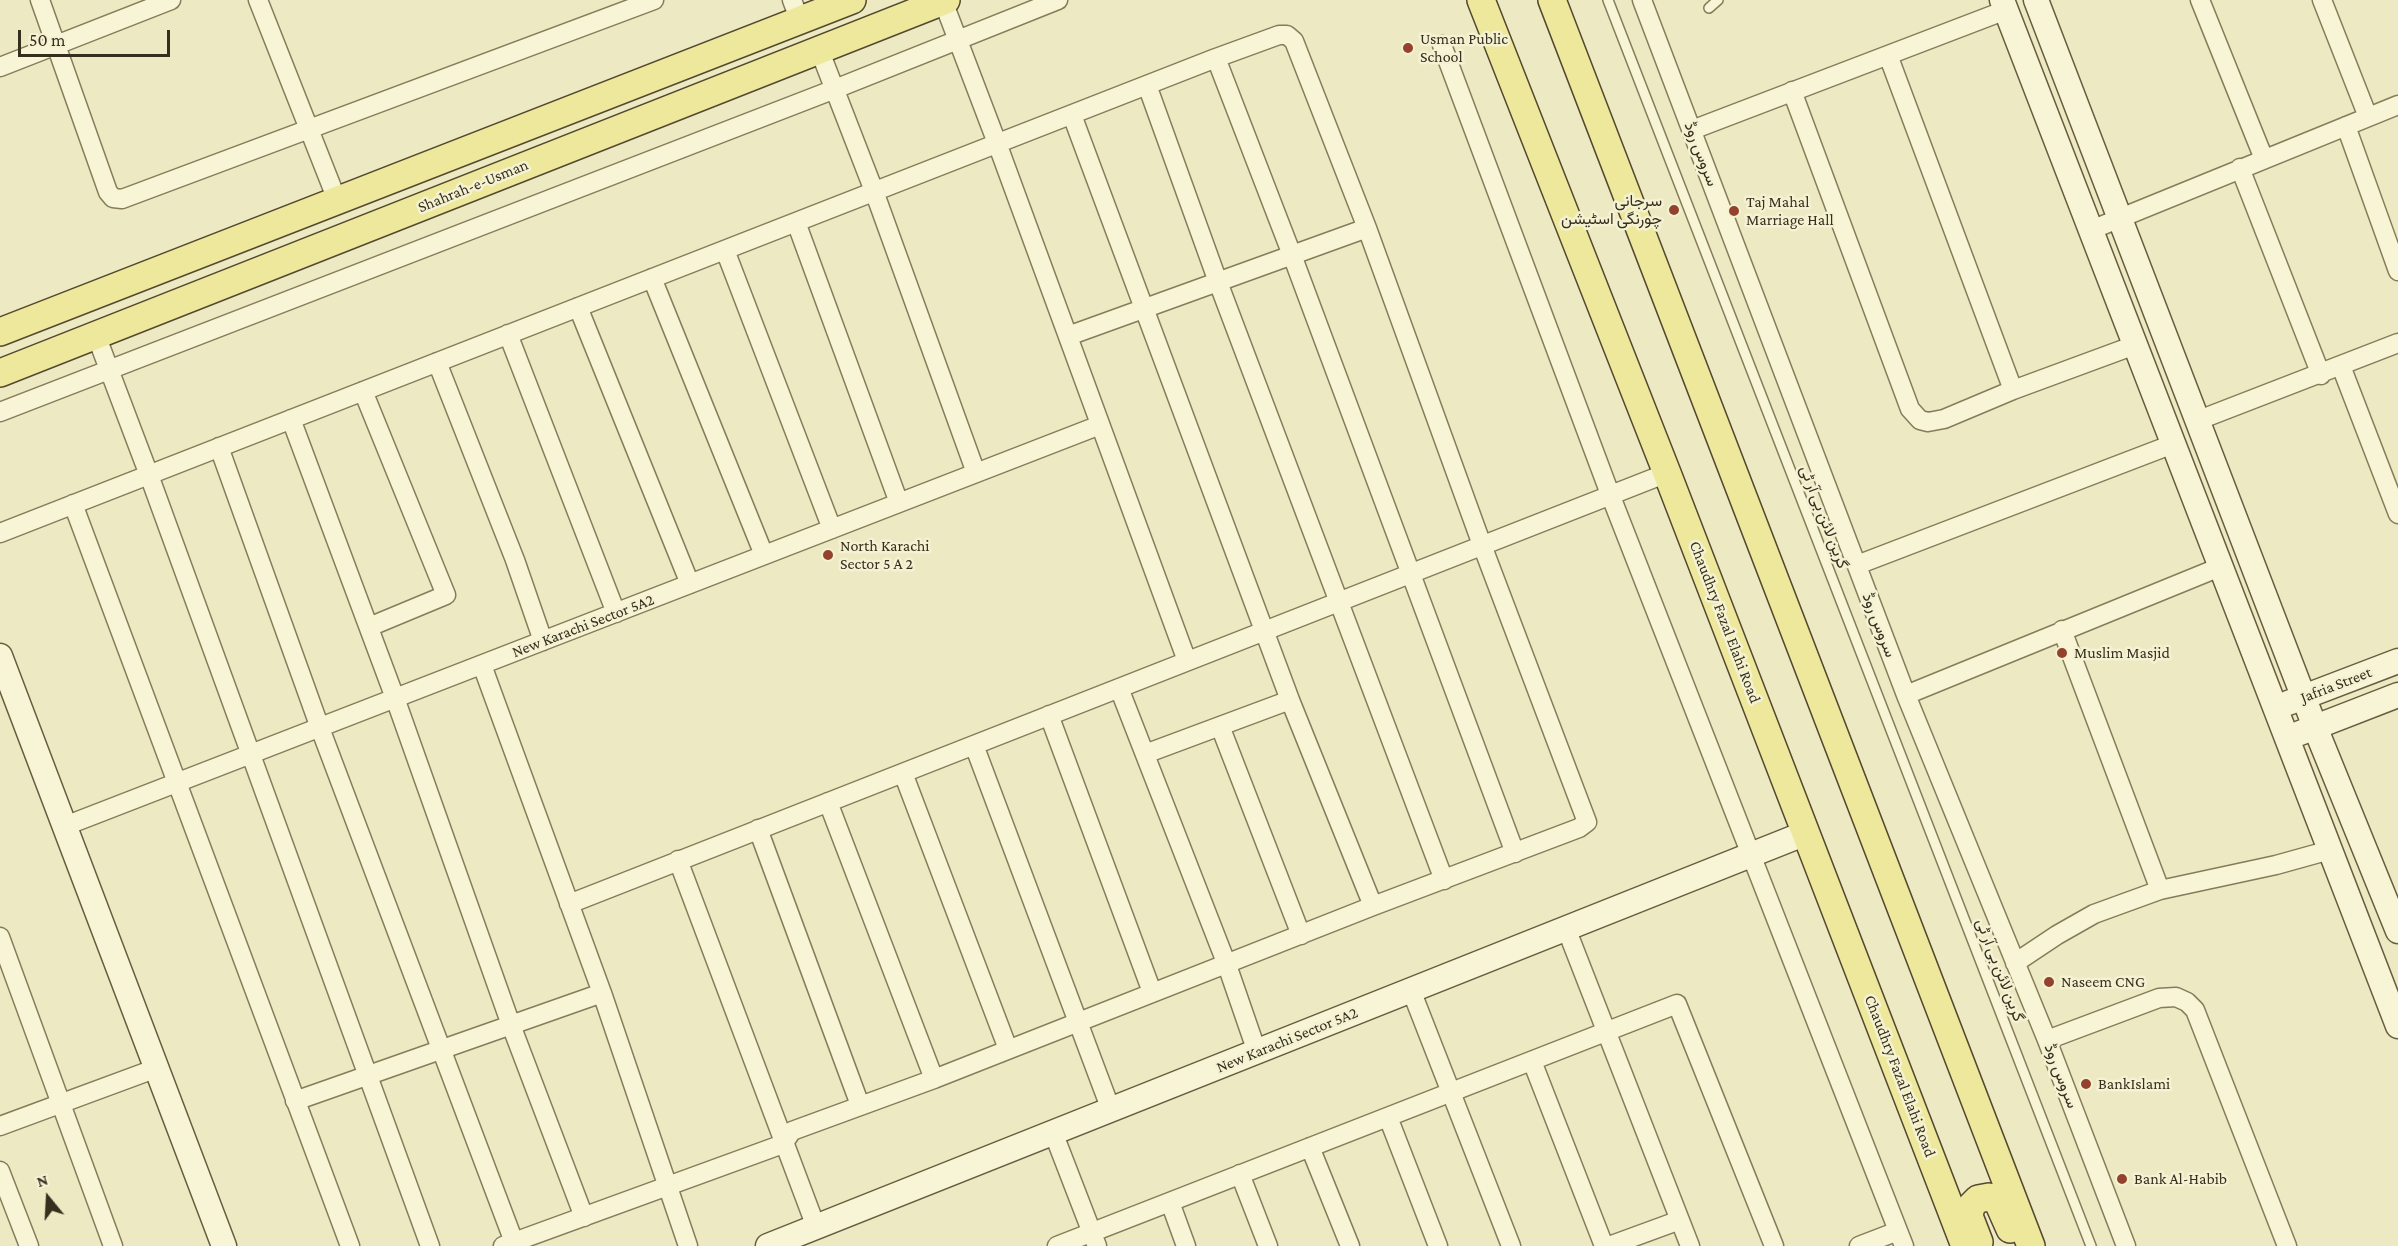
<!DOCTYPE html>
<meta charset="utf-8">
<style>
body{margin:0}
#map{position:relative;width:2398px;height:1246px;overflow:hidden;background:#ece9c3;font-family:"Crimson Pro",serif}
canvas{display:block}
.north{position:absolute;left:18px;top:1168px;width:60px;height:60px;-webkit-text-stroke:4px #f4f2d2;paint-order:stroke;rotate:342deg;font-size:16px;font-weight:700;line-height:24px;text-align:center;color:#362f1e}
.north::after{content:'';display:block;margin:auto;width:21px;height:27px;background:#362f1e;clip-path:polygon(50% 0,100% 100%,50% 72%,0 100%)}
.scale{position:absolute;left:18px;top:30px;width:152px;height:27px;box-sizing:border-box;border:3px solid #362f1e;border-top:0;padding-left:8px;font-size:18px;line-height:21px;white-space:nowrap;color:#362f1e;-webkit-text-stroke:4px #f4f2d2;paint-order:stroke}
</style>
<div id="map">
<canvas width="2398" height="1246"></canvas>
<div class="north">N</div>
<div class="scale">50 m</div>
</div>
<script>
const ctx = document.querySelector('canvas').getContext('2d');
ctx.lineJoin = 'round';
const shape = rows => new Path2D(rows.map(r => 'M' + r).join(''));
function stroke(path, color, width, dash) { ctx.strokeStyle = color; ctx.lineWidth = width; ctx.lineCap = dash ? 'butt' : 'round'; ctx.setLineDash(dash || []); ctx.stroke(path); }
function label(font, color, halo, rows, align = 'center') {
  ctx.font = font + ' "Crimson Pro",Vazirmatn,serif'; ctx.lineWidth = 5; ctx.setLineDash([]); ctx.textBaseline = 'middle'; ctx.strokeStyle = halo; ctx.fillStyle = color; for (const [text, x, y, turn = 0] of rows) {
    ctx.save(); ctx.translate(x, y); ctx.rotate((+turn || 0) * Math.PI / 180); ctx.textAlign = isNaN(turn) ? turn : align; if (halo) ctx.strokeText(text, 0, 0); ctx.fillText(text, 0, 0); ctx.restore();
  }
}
const lane = shape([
 [1608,0,2091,1246],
 [1709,8,1718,0]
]);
const street = shape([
 [40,0,108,192,113,198,122,199,654,0],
 [258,0,337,200],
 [792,0,800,21],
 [1642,0,1906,695,2047,1040,2126,1246],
 [2200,0,2264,159],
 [2322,0,2368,117],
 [943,1,997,143,1187,661],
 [1442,45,1610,494,1904,1246],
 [819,49,874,191,976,473],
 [1888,55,2013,390],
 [1216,58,1292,255,1515,853],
 [0,67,171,0],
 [1147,85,1218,282,1444,880],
 [1792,91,1910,409,1920,420,1928,422,1944,419,2013,390,2135,345],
 [1072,115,1290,700,1373,906],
 [2346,126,2398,271],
 [1692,130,2006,10],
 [2240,168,2321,375],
 [796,222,899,503],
 [2091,230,2398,105],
 [725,250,832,529],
 [652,278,764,555],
 [578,307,690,584],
 [508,334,616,613],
 [96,335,149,475,430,1246],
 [1068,336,1367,228],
 [437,362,515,560,543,641],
 [2341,366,2398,514],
 [363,391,446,595,369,627],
 [0,412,835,89,1058,0],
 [291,419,395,698,511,1025,584,1217],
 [2199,420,2398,343],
 [219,447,320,728,514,1242],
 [73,504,350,1246],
 [0,533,1216,58,1279,35,1287,35,1294,41,1367,228,1482,545,1587,822,1579,828,1373,906,934,1079,792,1131,783,1144,503,1246],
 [1857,565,2173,444],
 [2062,630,2160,890],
 [482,665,602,993,688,1246],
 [1119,688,1227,965,1257,1052],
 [1906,695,2220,567],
 [1049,715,1152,992],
 [1220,726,1301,935],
 [974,745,1111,1110],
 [1145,754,1290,700],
 [903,773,1008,1049],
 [828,802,934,1079],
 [65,826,1100,425],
 [758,829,860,1105],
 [678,860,816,1227],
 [569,904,1667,473],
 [1566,928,1690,1246],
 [0,937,113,1246],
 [2015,963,2057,935,2094,914,2160,890,2276,865,2330,850],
 [1411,990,1511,1246],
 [2047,1040,2159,998,2176,997,2187,1002,2195,1010,2287,1246],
 [1532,1061,1604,1246],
 [295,1101,602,993],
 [1388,1117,1438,1246],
 [0,1126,157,1068],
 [1053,1132,1097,1246],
 [1310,1147,1350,1246],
 [0,1171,29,1246],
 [1240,1174,1268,1246],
 [1170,1202,1186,1246],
 [1057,1246,1677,1004,1774,1246],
 [1609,1246,1680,1220],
 [1859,1246,1898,1231]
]);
const secondary = shape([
 [2002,0,2398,1026],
 [2036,0,2315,727,2398,931],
 [0,656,224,1246],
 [2288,703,2398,661],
 [2300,733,2398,695],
 [768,1246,1806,833]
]);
const primary = shape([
 [1481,0,1667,473,1965,1246],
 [1552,0,2031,1246],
 [0,332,852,0],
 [0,373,946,0],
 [1979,1242,1969,1216,1971,1206,1978,1199,1989,1197,1998,1202,2010,1229]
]);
const markers = [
 [1408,48,6,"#93432d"],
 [1674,210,6,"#93432d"],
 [1734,211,6,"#93432d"],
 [828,555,6,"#93432d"],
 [2062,653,6,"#93432d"],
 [2049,982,6,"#93432d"],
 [2086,1084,6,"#93432d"],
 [2122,1179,6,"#93432d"]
];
const poiNames = [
 ["Usman Public",1420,39],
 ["School",1420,57],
 ["سرجانی",1662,201,"right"],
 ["چورنگی اسٹیشن",1662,219,"right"],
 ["Taj Mahal",1746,202],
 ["Marriage Hall",1746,220],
 ["North Karachi",840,546],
 ["Sector 5 A 2",840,564],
 ["Muslim Masjid",2074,653],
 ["Naseem CNG",2061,982],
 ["BankIslami",2098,1084],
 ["Bank Al-Habib",2134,1179]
];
const streetNames = [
 ["سروس روڈ",1701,154,69],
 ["Shahrah-e-Usman",473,186,-22],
 ["گرین لائن بی آر ٹی",1824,517,69],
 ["Chaudhry Fazal Elahi Road",1725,622,69],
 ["سروس روڈ",1879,625,69],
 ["New Karachi Sector 5A2",583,626,-21],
 ["Jafria Street",2336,685,-21],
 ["گرین لائن بی آر ٹی",2000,970,69],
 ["New Karachi Sector 5A2",1287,1040,-22],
 ["Chaudhry Fazal Elahi Road",1900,1076,69],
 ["سروس روڈ",2061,1076,69]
];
stroke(lane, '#867c5a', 12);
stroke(street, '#867c5a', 21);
stroke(secondary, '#685c3e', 27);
stroke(primary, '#54482f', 30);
stroke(lane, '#f7f5d6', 9);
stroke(street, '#f7f5d6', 18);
stroke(secondary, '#f7f5d6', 24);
stroke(primary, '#eee89c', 27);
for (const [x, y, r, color] of markers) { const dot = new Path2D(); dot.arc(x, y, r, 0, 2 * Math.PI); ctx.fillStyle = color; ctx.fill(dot); stroke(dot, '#f4f2d2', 2); }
label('16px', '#362f1e', '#f4f2d2', poiNames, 'left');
label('16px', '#362f1e', '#f4f2d2', streetNames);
</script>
